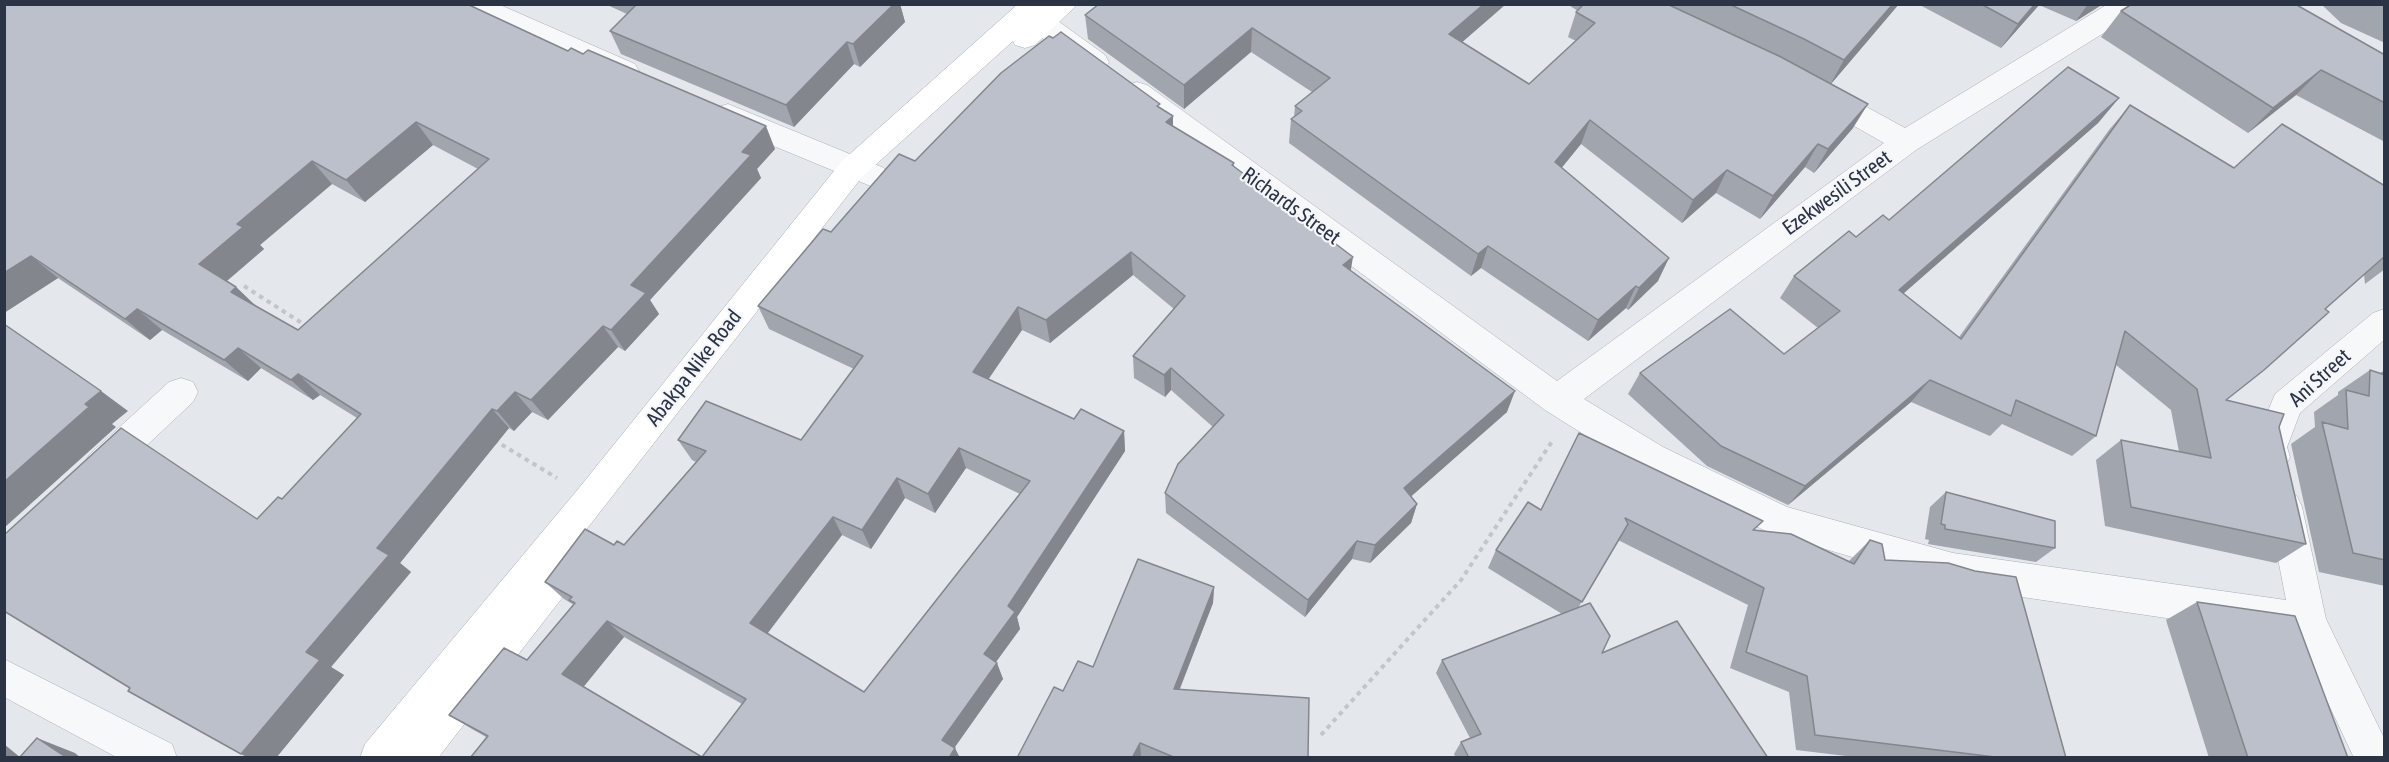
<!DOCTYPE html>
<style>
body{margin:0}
#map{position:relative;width:2389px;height:762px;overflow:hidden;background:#e4e7ec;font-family:"Asap Condensed",sans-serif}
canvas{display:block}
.frame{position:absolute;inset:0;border:6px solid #2b3445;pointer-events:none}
</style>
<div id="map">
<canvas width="2389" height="762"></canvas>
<div class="frame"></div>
</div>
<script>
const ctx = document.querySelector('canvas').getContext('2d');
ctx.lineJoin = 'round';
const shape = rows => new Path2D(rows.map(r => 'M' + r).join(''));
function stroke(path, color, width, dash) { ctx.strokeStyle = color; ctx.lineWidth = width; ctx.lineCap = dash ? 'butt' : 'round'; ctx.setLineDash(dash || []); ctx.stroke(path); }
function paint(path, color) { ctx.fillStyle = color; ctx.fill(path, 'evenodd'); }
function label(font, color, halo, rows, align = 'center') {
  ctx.font = font + ' "Asap Condensed",sans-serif'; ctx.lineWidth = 4.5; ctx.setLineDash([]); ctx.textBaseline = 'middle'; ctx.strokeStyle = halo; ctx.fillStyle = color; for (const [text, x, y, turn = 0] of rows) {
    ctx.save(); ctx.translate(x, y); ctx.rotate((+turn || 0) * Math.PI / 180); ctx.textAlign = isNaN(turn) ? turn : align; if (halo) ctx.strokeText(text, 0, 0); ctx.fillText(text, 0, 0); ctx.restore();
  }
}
const path = shape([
 [244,286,308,327],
 [494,440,557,478],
 [1321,735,1461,580,1553,440]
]);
const minor = shape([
 [459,4,498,4,635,64,639,71,635,78,625,81,615,78,462,11,459,4],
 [2108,4,2142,4,2139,11,1916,150,1584,399,1663,447,1787,507,1953,553,2286,600,2268,507,2273,496,2285,491,2297,496,2302,507,2326,619,2384,738,2384,758,2354,758,2297,637,1953,587,1768,532,1639,469,1545,410,1127,99,1123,92,1127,85,1137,82,1147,85,1557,381,1884,143,1812,102,1808,95,1812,88,1822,85,1832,88,1905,128,2108,4],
 [1016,5,1036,5,1105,55,1109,62,1105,69,1095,72,1085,69,1016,19,1012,12,1016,5],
 [728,104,884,168,888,176,884,184,873,187,718,123,714,115,718,107,728,104],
 [2384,309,2384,340,2300,413,2287,447,2290,457,2285,468,2273,472,2261,468,2253,447,2275,394,2373,313,2384,309],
 [181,378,193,382,198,392,193,402,113,477,101,481,89,477,84,466,89,455,169,382,181,378],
 [4,659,172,744,177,758,118,758,4,697,4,659]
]);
const primary = shape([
 [1018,4,1078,4,1035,45,1025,48,1015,45,1013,41,862,177,564,558,572,561,577,573,572,585,438,758,360,758,365,744,579,488,842,161,1018,4]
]);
const wall = shape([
 [4,4,775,149,757,169,761,178,650,300,659,314,625,351,618,347,548,420,532,412,514,431,509,428,400,563,411,572,331,667,344,675,276,758,249,758,241,754,130,688,257,519,282,499,357,418,320,395,313,400,261,368,248,381,162,330,150,340,58,278,4,313],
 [433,145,478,169,298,330,257,307,236,287,227,281,264,249,260,245,332,184,365,202],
 [605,4,900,4,905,22,860,67,854,64,794,127,621,54,610,31,627,14],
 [1099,4,1506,4,1462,42,1529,84,1576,41,1568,37,1576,12,1578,11,1567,4,1899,4,1831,84,1853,128,1814,173,1805,167,1760,219,1716,193,1682,223,1581,144,1561,168,1658,281,1628,310,1626,308,1588,341,1481,268,1471,276,1289,143,1291,119,1294,117,1295,106,1312,92,1251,52,1184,109,1088,39,1085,15],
 [1918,4,2103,4,2076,21,2039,5,2001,48],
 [2321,4,2385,4,2385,43,2341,23],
 [2121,11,2385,55,2385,142,2296,95,2248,133,2101,37],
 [2119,98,2098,123,1903,294,1959,337,2109,130,2130,105,2234,168,2385,186,2385,269,2365,284,2364,274,2226,400,2279,427,2306,544,2276,563,2105,526,2096,460,2121,440,2179,452,2171,410,2116,365,2096,436,2072,456,2002,424,1990,436,1911,402,1788,505,1707,466,1628,394,1640,373,1784,354,1818,328,1780,298,1794,276,1856,237,1889,220],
 [1160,108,1173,116,1173,126,1234,163,1234,167,1350,271,1507,412,1411,496,1417,504,1411,523,1370,563,1352,559,1305,617,1166,513,1165,493,1213,427,1171,390,1165,397,1134,378,1133,356,1174,309,1133,275,1050,343,1022,330,988,380,1074,419,1124,431,1125,451,1017,617,1020,629,996,662,1003,679,954,748,960,758,470,758,486,737,472,729,449,715,527,660,574,605,564,599,545,582,614,545,624,545,696,462,692,460,678,440,801,440,854,369,769,329,758,306,831,232,915,161],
 [966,468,1020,494,864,692,768,633,842,535,871,549,905,498,935,513],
 [624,637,742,704,702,757,583,687],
 [2370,370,2380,373,2385,370,2385,586,2319,572,2291,444,2315,427,2314,412,2338,395,2338,392],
 [1946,492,2055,548,2036,562,1928,544,1929,540,1925,539,1930,507],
 [1541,510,1755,530,1849,561,1870,540,1885,560,2066,758,1863,758,1796,750,1789,692,1730,668,1748,605,1618,540,1578,608,1602,653,1768,758,1456,758,1454,754,1461,742,1470,738,1436,673,1442,660,1562,614,1488,568,1496,550],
 [1214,587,1213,603,1180,689,1308,758,1145,758,1141,756,1140,758,1017,758,1063,691,1093,667],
 [2197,602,2348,758,2209,758,2166,620]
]);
const shadedWall = shape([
 [894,4,900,4,905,22,860,67,853,44],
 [1484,4,1506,4,1444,58,1449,34],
 [1893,4,1899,4,1830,85,1844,60],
 [2035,4,2040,4,2001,48,2018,24],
 [2088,4,2103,4,2076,21],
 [1252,28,1251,52,1184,109,1184,85],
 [847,42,854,64,794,127,786,105],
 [2321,70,2296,95,2248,133,2273,108],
 [2119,98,2098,123,1881,313,1899,290],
 [1868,104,1853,128,1814,173,1828,149],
 [1173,116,1173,141,1166,122],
 [1590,120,1581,144,1547,186,1555,162],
 [416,122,433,145,365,202,346,180],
 [766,126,775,149,757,169,761,178,650,300,659,314,625,351,611,330,631,285,742,152],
 [1818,144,1805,167,1760,219,1773,196],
 [312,161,332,184,260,245,264,249,222,285,199,264,237,224],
 [1727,170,1716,193,1682,223,1693,200],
 [1488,246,1481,268,1471,276,1478,254],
 [1131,252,1133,275,1050,343,1046,320],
 [31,256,58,278,4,313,4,273],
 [1353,257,1349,281,1343,265],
 [1669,258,1658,281,1628,310,1639,288],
 [1636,286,1626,308,1588,341,1598,320],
 [236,287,259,309,231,292],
 [1018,307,1022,330,978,394,973,372],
 [137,309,162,330,150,340,125,319],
 [603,326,618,347,548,420,531,400],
 [238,348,261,368,248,381,224,360],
 [1171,368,1171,390,1165,397,1164,375],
 [298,374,320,395,313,400,291,380],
 [1930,380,1911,402,1788,505,1805,486],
 [101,391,128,411,112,424,116,427,4,528,4,482,85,404],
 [1515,391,1507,412,1398,508,1404,488],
 [515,392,532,412,514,431,497,411],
 [492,409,509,428,400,563,411,572,331,667,344,675,276,758,249,758,241,754,306,652,377,548],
 [1124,431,1125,451,1017,617,1020,629,990,670,984,654,1008,606],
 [959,448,966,468,935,513,928,494],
 [897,478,905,498,871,549,862,530],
 [1417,504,1411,523,1370,563,1375,545],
 [833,517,842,535,763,639,750,623],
 [1357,541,1352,559,1305,617,1308,600],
 [1214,587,1213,603,1174,703,1174,689],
 [607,621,624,637,581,690,562,674],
 [997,663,1003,679,950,754,942,740],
 [37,738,75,753,81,758,67,758],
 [1140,743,1141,756,1140,758,1132,758],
 [4,744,21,758,4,758],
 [955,748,960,758,949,758]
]);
const building = shape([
 [4,4,467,4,568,51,571,48,583,54,588,50,766,126,742,152,751,155,631,285,646,293,611,330,603,326,531,400,515,392,497,411,492,409,377,548,389,555,306,652,320,660,241,754,128,691,130,688,4,611,4,535,121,428,257,519,278,497,282,499,361,414,298,374,291,380,238,348,224,360,137,309,125,319,31,256,4,273,4,4],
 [416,122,489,159,298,330,231,292,236,287,199,264,243,227,237,224,312,161,346,180,416,122],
 [637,4,894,4,853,44,847,42,786,105,610,31,637,4],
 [1099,4,1484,4,1449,34,1529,84,1595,23,1576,12,1584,4,1667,4,1781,57,1868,104,1828,149,1818,144,1773,196,1727,170,1693,200,1590,120,1555,162,1669,258,1639,288,1636,286,1598,320,1488,246,1478,254,1291,119,1302,111,1295,106,1330,78,1252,28,1184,85,1085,15,1099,4],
 [1729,4,1893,4,1844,60,1804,39,1729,4],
 [1981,4,2035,4,2018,24,1981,4],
 [2132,4,2295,4,2385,55,2385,103,2321,70,2273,108,2121,11,2132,4],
 [1061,32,1160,104,1157,106,1173,116,1166,122,1234,163,1232,165,1353,257,1343,265,1515,391,1404,488,1417,504,1375,545,1357,541,1308,600,1165,493,1178,464,1224,415,1171,368,1164,375,1133,356,1185,296,1131,252,1046,320,1018,307,973,372,1074,419,1081,409,1124,431,1008,606,1015,612,984,654,997,663,942,740,955,748,949,758,470,758,488,736,449,715,504,648,527,660,575,603,569,600,572,597,545,582,585,529,614,545,617,541,624,545,706,451,678,440,706,401,801,440,863,356,758,306,823,229,831,232,899,154,915,161,1001,73,1049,36,1053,38,1061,32],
 [959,448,1030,481,864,692,750,623,833,517,862,530,897,478,928,494,959,448],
 [607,621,746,699,702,757,562,674,607,621],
 [2068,67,2119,98,1899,290,1961,339,2130,105,2234,168,2282,124,2385,186,2385,256,2325,309,2329,312,2264,370,2226,400,2284,414,2279,427,2306,544,2131,507,2121,440,2211,458,2197,389,2125,331,2096,436,2016,400,2011,416,1930,380,1805,486,1721,446,1640,373,1730,309,1784,354,1840,311,1794,276,1849,231,1856,237,1883,215,1889,220,2068,67],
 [4,324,101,391,85,404,89,407,4,482,4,324],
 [2370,370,2385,375,2385,560,2353,553,2322,422,2348,429,2346,390,2369,396,2370,370],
 [1579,433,1763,521,1753,530,1791,534,1854,564,1870,540,1882,544,1885,560,1948,563,1975,571,2016,577,2066,758,2003,758,1815,735,1807,676,1746,652,1764,588,1625,518,1628,524,1582,602,1496,550,1528,502,1541,510,1579,433],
 [1946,492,2055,521,2055,548,1945,529,1945,525,1941,524,1946,492],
 [1138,559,1214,587,1174,689,1309,698,1308,758,1176,758,1140,743,1132,758,1017,758,1054,687,1063,691,1078,661,1093,667,1138,559],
 [2197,602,2295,616,2348,758,2248,758,2197,602],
 [1590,603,1610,636,1602,653,1677,621,1768,758,1469,758,1461,742,1481,734,1442,660,1590,603],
 [37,738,67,758,19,758,37,738]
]);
const streetNames = [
 ["Ezekwesili Street",1837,193,-36],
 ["Richards Street",1291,206,36],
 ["Abakpa Nike Road",694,368,-52],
 ["Ani Street",2320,378,-42]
];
stroke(minor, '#a9aeb7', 1);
stroke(primary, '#a3abb8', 1);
stroke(path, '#c2c5cb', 4, [4.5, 4.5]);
paint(minor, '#f7f8fa');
paint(primary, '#fff');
paint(wall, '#a1a5ae');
paint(shadedWall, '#83868d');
paint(building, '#bbc0ca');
stroke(building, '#83868d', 1.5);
label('21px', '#2b3445', '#f4f6f9', streetNames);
</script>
